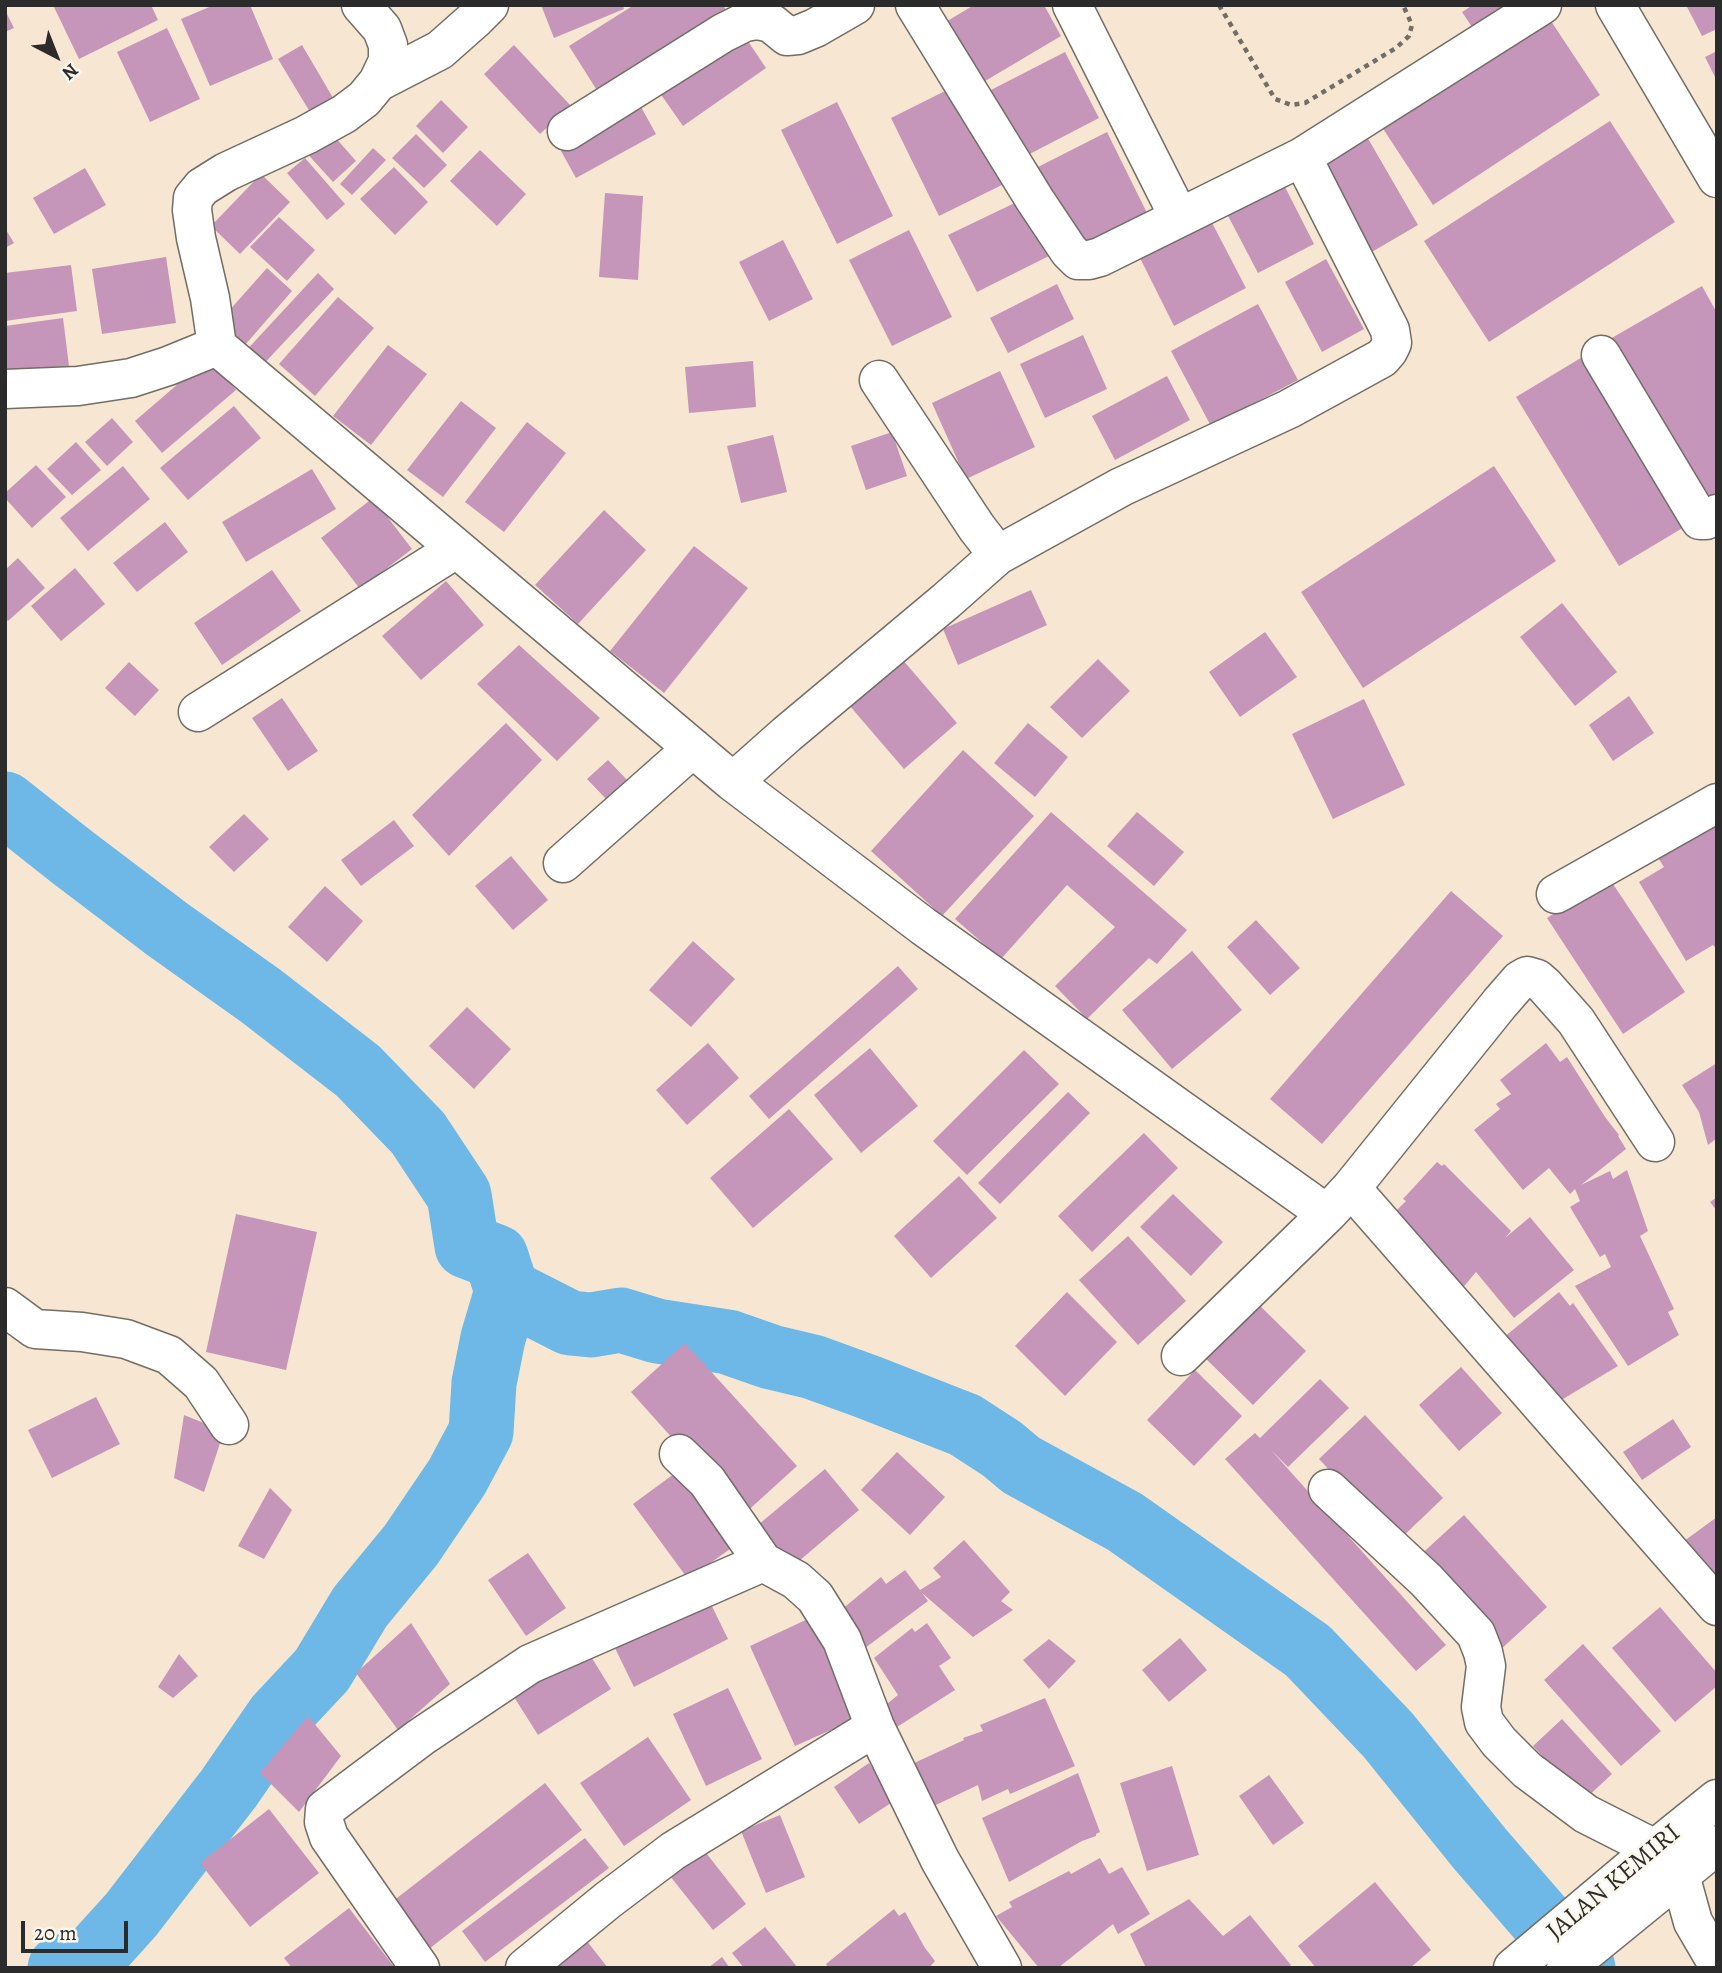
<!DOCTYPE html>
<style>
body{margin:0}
#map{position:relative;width:1722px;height:1973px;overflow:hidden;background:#f7e7d2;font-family:Alegreya,serif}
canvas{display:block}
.frame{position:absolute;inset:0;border:7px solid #2b2b2b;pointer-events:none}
.north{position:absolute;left:21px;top:21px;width:70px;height:70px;-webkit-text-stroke:5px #fbf7ec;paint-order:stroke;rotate:138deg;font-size:19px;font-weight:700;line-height:28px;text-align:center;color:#2b2b2b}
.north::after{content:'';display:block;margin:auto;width:24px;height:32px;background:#2b2b2b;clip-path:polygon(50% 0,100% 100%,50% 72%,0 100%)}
.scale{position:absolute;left:21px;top:1921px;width:107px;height:32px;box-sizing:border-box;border:4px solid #2b2b2b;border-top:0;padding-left:9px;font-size:21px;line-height:24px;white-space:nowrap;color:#2b2b2b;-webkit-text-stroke:5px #fbf7ec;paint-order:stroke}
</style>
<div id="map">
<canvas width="1722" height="1973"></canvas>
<div class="frame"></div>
<div class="north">N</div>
<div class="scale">20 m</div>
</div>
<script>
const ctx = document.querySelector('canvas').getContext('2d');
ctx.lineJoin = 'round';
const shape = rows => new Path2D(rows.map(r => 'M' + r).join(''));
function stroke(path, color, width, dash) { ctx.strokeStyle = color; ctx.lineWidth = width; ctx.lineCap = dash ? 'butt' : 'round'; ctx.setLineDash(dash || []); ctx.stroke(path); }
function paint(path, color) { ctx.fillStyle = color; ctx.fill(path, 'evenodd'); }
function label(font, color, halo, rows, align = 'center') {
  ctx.font = font + ' Alegreya,serif'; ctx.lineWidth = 5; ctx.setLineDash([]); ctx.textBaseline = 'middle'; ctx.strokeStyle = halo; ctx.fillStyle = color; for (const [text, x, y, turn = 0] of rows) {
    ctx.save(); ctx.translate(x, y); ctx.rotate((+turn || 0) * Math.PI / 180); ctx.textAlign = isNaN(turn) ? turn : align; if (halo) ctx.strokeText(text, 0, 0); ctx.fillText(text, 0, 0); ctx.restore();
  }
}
const river = shape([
 [5,804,72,857,167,929,261,996,358,1071,418,1133,459,1195,467,1246,496,1257,507,1291,493,1338,484,1383,481,1432,457,1477,411,1545,360,1607,322,1670,278,1717,229,1788,131,1915,93,1957,60,1968],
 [507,1291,570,1323,591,1325,621,1320,657,1331,728,1342,771,1357,813,1367,868,1387,965,1425,1002,1449,1021,1465,1125,1522,1308,1651,1388,1735,1480,1849,1583,1968]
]);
const building = shape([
 [53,5,151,5,158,20,79,59],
 [214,5,250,5,273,59,210,86,181,19],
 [541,5,623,5,624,9,554,38],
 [634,5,723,5,727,12,598,92,569,46],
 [974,5,1044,5,1061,36,975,87,939,26],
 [1473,5,1512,5,1474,30,1462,12],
 [1686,5,1717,5,1717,29,1702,36],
 [5,10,14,28,5,32],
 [1545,12,1600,95,1433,205,1378,121],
 [167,28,200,99,150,122,117,52],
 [741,31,766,68,683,126,657,89],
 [302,45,339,108,316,122,278,59],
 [514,45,571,106,540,134,484,74],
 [1717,51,1717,81,1705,57],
 [1065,52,1099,118,1022,158,987,92],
 [955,86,1004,184,939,216,891,118],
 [441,100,468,127,443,153,416,126],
 [837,102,893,216,837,244,781,130],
 [641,107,656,134,576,178,561,151],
 [1610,121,1675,222,1489,342,1424,241],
 [326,127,356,161,333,182,303,149],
 [1107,132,1147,213,1076,250,1034,169],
 [416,134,447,165,424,188,392,158],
 [1366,135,1418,225,1365,256,1312,165],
 [373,148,386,160,352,195,340,184],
 [480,150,526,194,497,226,450,181],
 [305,158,345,204,327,220,287,173],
 [394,167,428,202,395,235,360,199],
 [85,168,106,205,54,234,33,198],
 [261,174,290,202,240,254,211,226],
 [1284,185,1314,244,1258,273,1227,214],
 [605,193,643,196,638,280,599,277],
 [1023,199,1051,255,977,292,948,235],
 [279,217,315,250,287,281,250,247],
 [1210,219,1246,288,1174,326,1139,256],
 [5,228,14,243,5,248],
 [909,230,952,317,892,346,849,260],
 [783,240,813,299,769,321,739,262],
 [166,257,176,323,102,334,92,269],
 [1326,259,1364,329,1322,352,1285,282],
 [71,265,77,311,5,321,5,273],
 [267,268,292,291,245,345,219,322],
 [318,273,334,289,258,370,242,355],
 [1057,284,1074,319,1008,353,990,318],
 [1702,286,1717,313,1717,507,1708,512,1610,339],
 [338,297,374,328,315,396,279,364],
 [1258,304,1298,380,1211,426,1171,351],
 [63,318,69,366,5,374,5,326],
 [1083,335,1107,389,1045,418,1020,364],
 [388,345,427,374,371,445,333,416],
 [1589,353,1691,523,1619,566,1516,397],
 [208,358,236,390,162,453,135,421],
 [753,361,756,407,689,413,685,367],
 [1000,371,1035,447,966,479,932,403],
 [1167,376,1190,420,1115,460,1092,416],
 [461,401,496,428,443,497,407,470],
 [234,406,261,438,188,500,160,468],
 [112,418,133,442,107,466,85,442],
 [527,422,566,453,504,532,465,502],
 [892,432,907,476,866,490,851,446],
 [773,435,787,492,741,503,727,446],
 [76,442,101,470,72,495,47,469],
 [36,465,66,497,32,528,5,498,5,493],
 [123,466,150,499,88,551,60,518],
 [1494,466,1556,561,1363,688,1301,592],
 [312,469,336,509,246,562,222,522],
 [373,498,412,549,360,589,321,538],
 [604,510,646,550,578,624,535,585],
 [165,522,188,552,137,592,113,563],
 [694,546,748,588,664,693,610,651],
 [18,558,45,588,8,621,5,617,5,570],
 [75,568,105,604,61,641,31,606],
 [272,570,301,611,222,665,194,623],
 [446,581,484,625,421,680,382,636],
 [1031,590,1047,625,958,665,943,629],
 [1562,603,1617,672,1575,706,1520,637],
 [1265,632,1297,677,1240,717,1209,672],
 [519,645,600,718,557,761,477,684],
 [902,659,957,723,904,769,849,705],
 [1098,659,1130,691,1082,738,1050,707],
 [129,662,159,690,135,716,105,688],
 [1629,696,1654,733,1613,761,1589,725],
 [282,698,318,751,288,771,252,718],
 [1364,699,1405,785,1333,819,1292,734],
 [506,723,542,760,449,856,412,815],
 [1028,723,1068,757,1035,797,994,763],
 [963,750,1034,816,942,916,871,851],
 [608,760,629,782,608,801,587,779],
 [1051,812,1187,930,1157,964,1149,958,1087,1019,1055,986,1115,927,1067,885,1001,959,955,919],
 [1137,812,1184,852,1154,886,1107,846],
 [244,814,269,839,234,872,209,847],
 [1709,817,1717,829,1717,950,1713,945,1686,961,1639,882,1664,867,1654,852],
 [394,820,414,846,361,886,341,860],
 [511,856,548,900,513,930,475,886],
 [1609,878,1685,992,1623,1034,1547,918],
 [325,886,363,921,327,962,288,927],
 [1451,891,1503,936,1322,1144,1270,1099],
 [1256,920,1300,968,1270,995,1227,947],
 [693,941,735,979,691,1027,649,990],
 [1192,951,1242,1010,1172,1069,1122,1010],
 [898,966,918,989,769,1119,749,1096],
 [467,1007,511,1049,474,1089,429,1046],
 [708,1043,739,1078,687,1125,656,1090],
 [1546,1043,1560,1062,1567,1057,1605,1117,1619,1135,1618,1136,1626,1149,1581,1185,1610,1171,1613,1179,1627,1170,1648,1231,1640,1236,1674,1309,1668,1312,1679,1335,1628,1366,1575,1286,1611,1267,1605,1254,1600,1257,1570,1207,1580,1201,1575,1189,1570,1194,1549,1168,1523,1190,1474,1130,1500,1109,1496,1104,1511,1094,1500,1080],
 [870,1048,918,1106,861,1153,814,1095],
 [1024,1050,1059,1084,967,1175,933,1141],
 [1717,1063,1717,1138,1708,1145,1699,1112,1682,1085],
 [1068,1092,1090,1113,1000,1204,978,1183],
 [789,1109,833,1159,753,1228,710,1178],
 [1144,1133,1178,1168,1092,1252,1058,1216],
 [1437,1162,1442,1166,1444,1164,1511,1231,1505,1238,1530,1217,1574,1270,1514,1318,1476,1272,1461,1290,1383,1224,1406,1201,1403,1199],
 [959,1176,997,1218,931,1278,894,1236],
 [1173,1194,1223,1242,1191,1276,1140,1227],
 [1717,1197,1717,1211,1710,1202],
 [236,1214,317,1232,286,1370,206,1352],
 [1128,1236,1186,1301,1138,1345,1079,1280],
 [1067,1292,1117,1342,1065,1396,1015,1346],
 [1559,1292,1570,1306,1573,1303,1618,1366,1553,1405,1503,1338],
 [1253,1299,1306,1351,1253,1405,1200,1353],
 [685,1343,797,1466,742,1516,631,1392],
 [1461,1367,1502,1413,1459,1451,1419,1405],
 [1195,1370,1242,1416,1194,1466,1147,1420],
 [1320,1379,1349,1408,1288,1467,1271,1450,1446,1645,1416,1671,1225,1459,1255,1433,1260,1438],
 [96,1397,120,1444,52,1478,28,1430],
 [184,1415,224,1431,204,1492,174,1478],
 [1365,1415,1443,1498,1397,1542,1319,1459],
 [1673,1419,1691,1447,1642,1480,1623,1452],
 [897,1452,945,1497,910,1535,861,1490],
 [682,1468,737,1544,688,1579,633,1504],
 [825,1469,859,1510,792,1567,758,1525],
 [270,1488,292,1510,264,1559,238,1546],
 [1464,1515,1547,1607,1499,1651,1416,1559],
 [1717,1517,1717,1593,1680,1544],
 [964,1540,1010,1592,1001,1601,1013,1610,973,1637,922,1593,928,1601,861,1651,835,1615,881,1577,886,1584,905,1570,920,1590,941,1577,933,1568],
 [528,1553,566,1608,526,1636,488,1580],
 [707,1596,728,1639,634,1687,613,1644],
 [1660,1607,1717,1673,1717,1686,1675,1722,1612,1648],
 [812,1617,858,1718,795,1746,750,1646],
 [411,1623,450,1684,398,1730,356,1673],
 [927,1623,951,1658,939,1666,955,1690,897,1727,882,1708,898,1695,874,1658,912,1628,915,1632],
 [1180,1638,1207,1670,1169,1702,1142,1670],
 [1049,1639,1076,1661,1049,1689,1023,1660],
 [1583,1644,1661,1731,1621,1766,1544,1680],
 [587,1650,611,1689,538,1735,514,1697],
 [179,1654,198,1676,173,1698,158,1687],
 [728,1688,762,1759,706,1786,673,1714],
 [1045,1698,1075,1766,1010,1794,1008,1789,982,1801,978,1785,919,1813,899,1770,964,1740,963,1738,983,1731,980,1725],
 [308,1716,341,1756,299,1812,260,1773],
 [1562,1719,1612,1774,1583,1801,1533,1746],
 [648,1737,691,1800,624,1846,580,1783],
 [869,1763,894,1801,859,1824,834,1787],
 [1172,1766,1199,1855,1147,1871,1120,1783],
 [1078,1773,1100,1832,1096,1834,1096,1836,1082,1841,1009,1882,982,1818],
 [1269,1775,1304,1823,1273,1845,1239,1796],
 [545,1783,582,1830,425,1952,388,1905],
 [269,1809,319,1873,250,1927,200,1863],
 [780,1815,805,1877,766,1893,741,1831],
 [585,1838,609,1868,485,1962,462,1931],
 [696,1840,746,1904,713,1930,662,1866],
 [1100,1858,1109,1874,1122,1867,1150,1914,1118,1934,1113,1924,1058,1968,1039,1968,996,1916,1012,1907,1009,1902,1069,1871,1071,1874],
 [1375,1882,1431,1950,1410,1968,1316,1968,1298,1946],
 [1189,1899,1223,1936,1250,1915,1291,1965,1287,1968,1146,1968,1130,1934],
 [349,1908,395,1968,292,1968,284,1958],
 [894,1909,899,1916,905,1912,925,1948,935,1961,929,1968,825,1968,827,1966,826,1964],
 [765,1927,798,1968,744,1968,732,1953],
 [579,1931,608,1968,533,1968],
 [722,1957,730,1968,708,1968]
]);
const path = shape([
 [1219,5,1275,99,1291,105,1305,103,1396,48,1409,36,1412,25,1403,5]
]);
const street = shape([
 [915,5,1035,200,1069,251,1078,260,1089,260,1100,257,1302,157,1542,5],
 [1072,5,1179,217],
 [378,82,440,50,475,19,489,5],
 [567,131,723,33,745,22,757,20,771,23,787,36,798,35,815,28,855,5],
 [217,346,210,298,196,238,192,210,193,198,202,187,226,172,306,135,344,114,364,99,378,82,388,61,388,45,382,29,361,5],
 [1601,355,1700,520,1706,520,1717,514],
 [879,380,977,528,998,555],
 [5,389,78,386,131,378,168,366,217,346,733,782,923,926,1327,1214],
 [198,712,456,549],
 [733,782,787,734,946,601,998,555,1121,487,1289,409,1382,358,1388,351,1392,343,1390,330,1302,157],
 [563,863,693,748],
 [1556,894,1717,803],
 [1351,1188,1717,1606],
 [5,1307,35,1329,82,1332,126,1339,169,1355,201,1383,229,1425],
 [1181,1356,1327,1214,1351,1188,1500,1003,1520,980,1527,976,1537,979,1545,986,1576,1021,1655,1142],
 [679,1454,707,1481,763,1562],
 [1328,1489,1426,1580,1476,1634,1483,1652,1486,1666,1481,1707,1484,1722,1499,1742,1527,1770,1586,1814,1655,1849],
 [1680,1875,1693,1922,1717,1963],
 [420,1968,329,1837,324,1822,325,1809,421,1737,530,1664,763,1562,796,1580,815,1597,842,1640,875,1727,940,1860,1002,1968],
 [525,1968,608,1900,673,1851,875,1727]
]);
const secondary = shape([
 [1615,5,1717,178]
]);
const highway = shape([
 [1513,1968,1634,1866,1717,1799],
 [1566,1968,1717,1845]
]);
const streetNames = [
 ["JALAN KEMIRI",1614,1883,-40]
];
stroke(river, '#6db8e6', 65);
paint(building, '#c596ba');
stroke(street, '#726d65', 41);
stroke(secondary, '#726d65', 41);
stroke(highway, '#726d65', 41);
stroke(path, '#726d65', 4.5, [5, 5]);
stroke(street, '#fff', 38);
stroke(secondary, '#fff', 38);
stroke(highway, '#fff', 38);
label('26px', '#2b2b2b', '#fbf7ec', streetNames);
</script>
